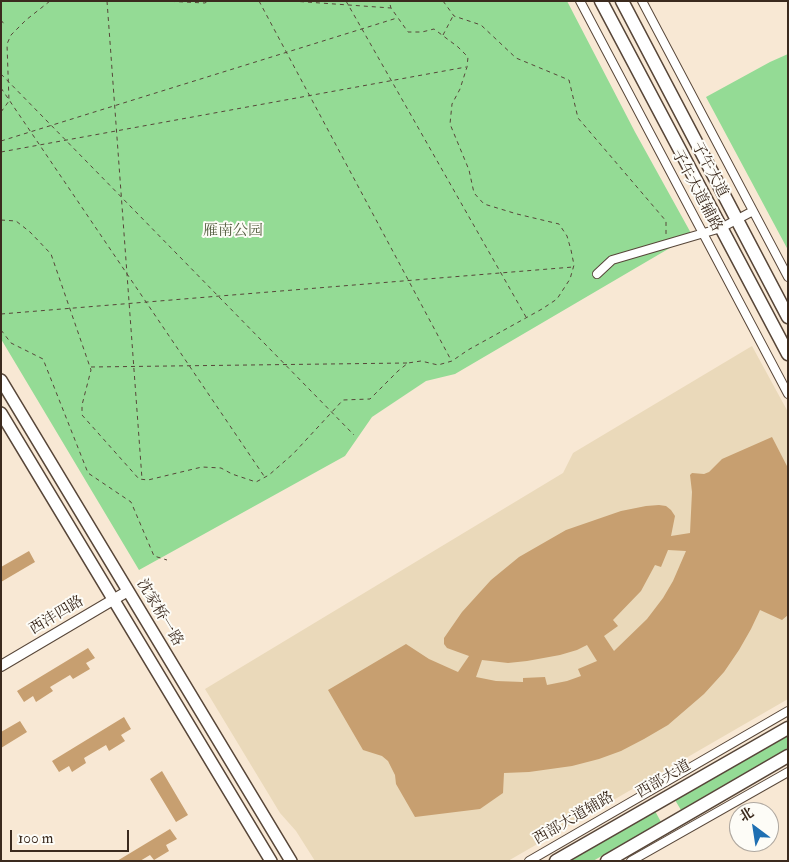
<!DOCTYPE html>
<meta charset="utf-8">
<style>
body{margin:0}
#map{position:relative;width:789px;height:862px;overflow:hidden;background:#f8e8d4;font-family:"IM FELL Double Pica","Noto Serif SC",serif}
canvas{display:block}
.frame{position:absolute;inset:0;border:2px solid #3b2a1e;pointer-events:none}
.north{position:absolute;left:729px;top:802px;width:50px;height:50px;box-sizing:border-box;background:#fdfcf7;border:1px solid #afa8a0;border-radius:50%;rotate:329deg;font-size:14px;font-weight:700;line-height:20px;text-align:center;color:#3b2a1e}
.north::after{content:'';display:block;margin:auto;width:18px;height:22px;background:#1f6fb2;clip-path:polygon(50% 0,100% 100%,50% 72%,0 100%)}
.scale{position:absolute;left:10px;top:830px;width:119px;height:22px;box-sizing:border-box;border:2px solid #3b2a1e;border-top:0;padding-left:6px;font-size:15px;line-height:18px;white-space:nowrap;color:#3b2a1e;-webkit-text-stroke:4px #fdfcf7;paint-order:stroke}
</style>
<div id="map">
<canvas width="789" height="862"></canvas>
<div class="frame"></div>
<div class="north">北</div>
<div class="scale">100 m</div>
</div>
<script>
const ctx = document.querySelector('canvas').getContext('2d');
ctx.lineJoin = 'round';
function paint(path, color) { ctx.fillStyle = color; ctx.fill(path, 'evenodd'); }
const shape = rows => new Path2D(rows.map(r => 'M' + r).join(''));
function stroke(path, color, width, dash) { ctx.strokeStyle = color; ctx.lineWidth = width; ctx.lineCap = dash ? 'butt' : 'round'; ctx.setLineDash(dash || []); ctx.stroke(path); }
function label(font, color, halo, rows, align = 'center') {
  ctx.font = font + ' "IM FELL Double Pica","Noto Serif SC",serif'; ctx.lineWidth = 4; ctx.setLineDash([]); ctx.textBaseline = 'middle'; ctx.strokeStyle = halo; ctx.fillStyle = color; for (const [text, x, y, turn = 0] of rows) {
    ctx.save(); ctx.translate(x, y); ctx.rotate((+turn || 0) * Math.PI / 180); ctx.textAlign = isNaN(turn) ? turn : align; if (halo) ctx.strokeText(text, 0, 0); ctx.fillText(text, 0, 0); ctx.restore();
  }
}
const built = shape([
 [752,346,788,412,788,699,508,861,315,861,296,831,280,813,205,689,563,473,573,453]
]);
const green = shape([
 [1,1,567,1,635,132,692,235,455,374,426,381,372,417,345,456,139,570,1,339],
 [788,54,788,250,706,97,770,62],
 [788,736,788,748,681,810,675,800],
 [655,811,661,822,593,861,570,861]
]);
const building = shape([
 [772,437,788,468,788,615,782,620,760,610,751,629,739,650,724,672,704,694,668,725,644,739,621,751,599,759,572,766,529,772,504,773,503,793,480,809,415,817,396,784,395,775,388,761,382,756,363,750,328,690,406,644,429,659,458,672,469,656,447,648,444,644,444,638,462,612,491,580,519,557,566,530,621,511,646,506,659,505,666,506,671,510,675,516,671,536,690,533,692,492,690,475,692,473,704,474,709,472,722,459],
 [668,550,686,551,673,581,663,598,647,619,614,651,604,636,618,626,613,620,641,591,655,565,661,567],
 [587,645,597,661,578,669,581,676,567,681,547,685,545,677,523,678,523,682,496,681,476,677,482,660,508,663,527,661,560,655,577,650],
 [29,551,35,562,1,582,1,567],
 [88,648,95,658,86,663,90,669,73,679,70,675,50,687,53,691,36,702,33,696,24,702,17,691],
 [124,717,131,729,121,735,125,741,109,751,106,745,84,758,86,763,72,772,69,766,59,772,52,761],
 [20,721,27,732,1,748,1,732],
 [162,771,188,815,176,822,150,779],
 [170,829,177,839,166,845,169,851,154,860,150,855,140,861,117,861]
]);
const path = shape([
 [107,1,142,479],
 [163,1,205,3,208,1],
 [259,1,451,360],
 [292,1,391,8],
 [346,1,526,317],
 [443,1,454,16,481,25,516,58,569,80,578,118,666,221,666,236],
 [1,20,4,24,1,26],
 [443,35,453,16],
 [1,74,354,435],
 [1,88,264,476],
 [1,112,9,101,7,44,11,35,26,20,50,1],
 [1,141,397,18],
 [1,152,466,67],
 [1,220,16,221,30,232,51,254,91,370,82,405,82,415,139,479,148,480,202,467,221,468,232,474,256,482,269,475,293,454,343,400,370,399,398,371,408,363,421,361,438,365,452,361,468,350,542,309,557,299,570,279,574,265,571,250,567,236,559,224,517,214,484,204,474,193,469,170,450,124,452,104,460,89,467,67,468,57,458,47,434,29,422,32,408,32,391,8,389,1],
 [1,314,573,267],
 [1,330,11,343,43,359,88,473,131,502,154,556,167,560],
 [91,367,407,363]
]);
const minor = shape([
 [580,1,788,394],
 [642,1,788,277],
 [597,274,612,260,721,228,753,211],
 [529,861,788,711],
 [631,861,788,772]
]);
const tertiary = shape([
 [1,666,128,591]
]);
const secondary = shape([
 [1,380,291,861],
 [1,413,271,861]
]);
const primary = shape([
 [601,1,788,354],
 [622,1,788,317],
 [556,861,788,728],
 [607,861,788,756]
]);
const streetNames = [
 ["子午大道",709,170,62],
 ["子午大道辅路",696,191,62],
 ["沈家桥一路",159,613,59],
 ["西沣四路",57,616,-31],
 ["西部大道",664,780,-30],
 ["西部大道辅路",574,819,-30]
];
const parkNames = [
 ["雁南公园",233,232]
];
paint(built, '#ead9ba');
paint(green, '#94db95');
paint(building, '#c79f70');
stroke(minor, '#574639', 10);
stroke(tertiary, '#574639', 12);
stroke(secondary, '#574639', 14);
stroke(primary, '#574639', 15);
stroke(path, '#574639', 1, [4, 4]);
stroke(minor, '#fff', 8);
stroke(tertiary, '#fff', 10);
stroke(secondary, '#fff', 11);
stroke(primary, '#fff', 12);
label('15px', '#3b2a1e', '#fdfcf7', streetNames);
label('15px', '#565f42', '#fdfcf7', parkNames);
</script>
